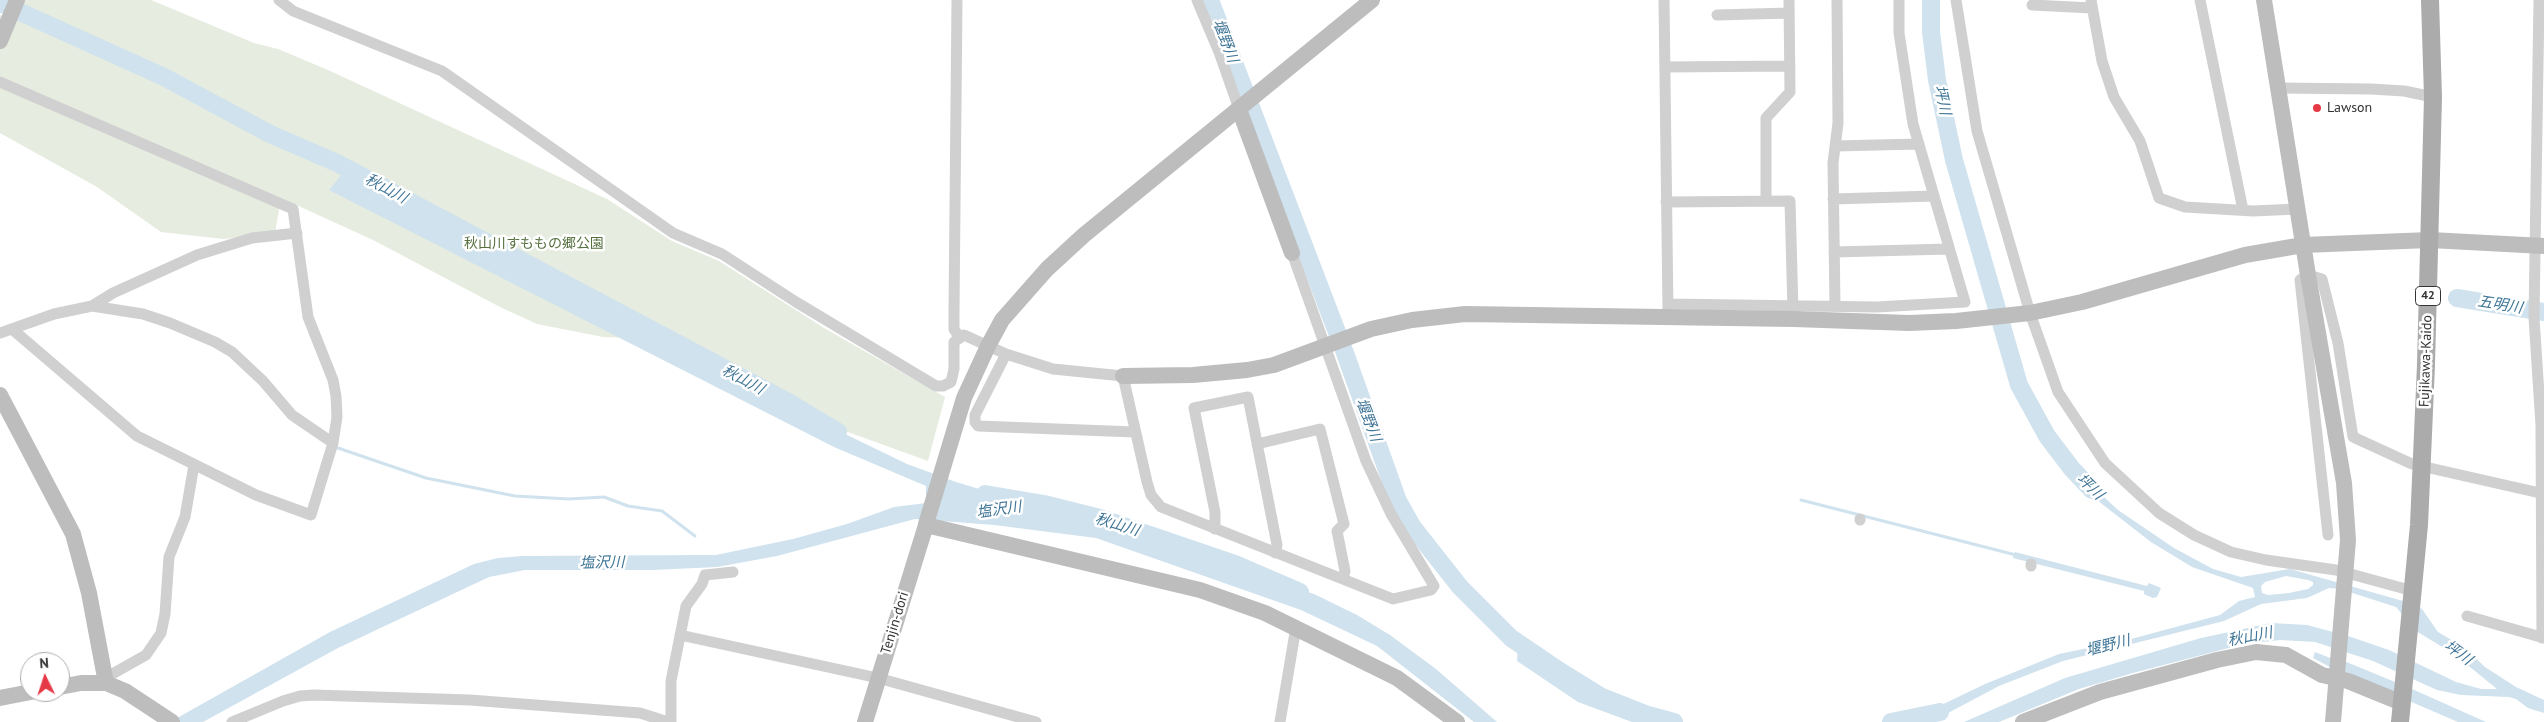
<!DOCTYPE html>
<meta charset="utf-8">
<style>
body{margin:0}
#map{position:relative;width:2544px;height:722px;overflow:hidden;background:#fff;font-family:"PT Sans",sans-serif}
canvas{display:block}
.north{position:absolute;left:20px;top:652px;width:50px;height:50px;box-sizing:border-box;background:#fff;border:1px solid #adadad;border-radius:50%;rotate:356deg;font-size:14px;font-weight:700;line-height:20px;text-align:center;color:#333}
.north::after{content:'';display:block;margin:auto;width:18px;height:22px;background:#e63946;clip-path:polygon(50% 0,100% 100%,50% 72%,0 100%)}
</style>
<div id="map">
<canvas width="2544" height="722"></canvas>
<div class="north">N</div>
</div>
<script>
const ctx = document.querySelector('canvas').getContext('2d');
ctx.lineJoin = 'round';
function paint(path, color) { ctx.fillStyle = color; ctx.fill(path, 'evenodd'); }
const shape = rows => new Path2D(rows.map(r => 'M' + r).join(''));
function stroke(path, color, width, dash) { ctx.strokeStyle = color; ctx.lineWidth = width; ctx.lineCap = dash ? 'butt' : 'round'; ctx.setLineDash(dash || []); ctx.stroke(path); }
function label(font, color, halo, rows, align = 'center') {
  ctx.font = font + ' "PT Sans","Noto Sans JP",sans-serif'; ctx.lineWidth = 5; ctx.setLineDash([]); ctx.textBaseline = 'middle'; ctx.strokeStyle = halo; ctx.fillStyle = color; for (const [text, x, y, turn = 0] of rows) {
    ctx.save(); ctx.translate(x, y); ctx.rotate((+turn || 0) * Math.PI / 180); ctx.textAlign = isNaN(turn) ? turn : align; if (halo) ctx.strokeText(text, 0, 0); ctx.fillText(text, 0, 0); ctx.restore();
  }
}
const green = shape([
 [25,0,151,0,254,43,278,49,328,70,607,199,672,241,719,261,824,328,945,397,928,461,845,431,785,395,679,340,603,337,537,324,500,307,373,240,281,198,275,233,224,239,161,232,97,187,0,133,0,15,16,22]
]);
const water = shape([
 [342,174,752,389,907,464,956,482,1102,526,1314,594,1357,615,1390,635,1436,669,1497,722,1474,722,1377,646,1301,610,1096,538,994,525,915,519,777,556,717,567,652,570,525,570,489,577,338,648,203,722,170,722,330,632,474,564,498,558,522,556,716,555,793,539,847,524,894,507,926,503,926,486,834,447,329,190],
 [2078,473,2118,510,2174,548,2213,569,2241,577,2290,569,2403,601,2422,609,2438,632,2465,648,2485,667,2516,687,2544,700,2544,713,2528,708,2516,699,2509,697,2461,695,2437,690,2373,661,2315,642,2280,640,2244,644,2133,673,2079,689,1999,722,1964,722,2065,678,2201,638,2271,623,2307,625,2348,636,2389,650,2456,682,2481,689,2497,689,2454,654,2416,631,2396,607,2340,589,2329,588,2307,598,2261,604,2224,621,2063,661,1999,686,1931,722,1906,722,1985,684,2059,654,2131,639,2220,615,2239,601,2255,597,2253,588,2192,567,2151,542,2102,504,2072,476],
 [2286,576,2308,580,2313,582,2313,585,2308,589,2289,593,2268,595,2262,593,2261,586,2265,582],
 [2015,552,2147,586,2149,583,2161,588,2157,597,2153,598,2144,594,2144,591,2013,558],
 [1518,646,1572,683,1611,703,1660,722,1632,722,1578,702,1517,661],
 [2315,652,2330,658,2332,656,2412,689,2486,722,2458,722,2330,667,2313,658]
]);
const stream = shape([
 [335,447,426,478,515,496,569,499,604,497,628,506,662,511,695,536],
 [1801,500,2016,555]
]);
const river = shape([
 [1210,0,1345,353,1398,501,1412,526,1460,587,1511,638,1558,670,1600,696,1648,715,1674,722],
 [1931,0,1931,32,1937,80,1954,160,2019,385,2047,436,2072,469,2092,490],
 [0,3,164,77,270,134,337,163,788,402,838,432],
 [2457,298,2544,312],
 [985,494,1044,504,1100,518,1235,564,1300,592],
 [1891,722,1940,712]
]);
const street = shape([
 [279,0,293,11,442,71,673,233,722,254,796,302,936,386,943,386,951,382,954,369,954,342,964,335,1006,354,1053,369,1123,376,1147,482,1151,495,1161,507,1393,599,1431,590,1434,586,1391,514,1366,461,1292,253],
 [957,0,954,310,954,329,959,337],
 [1197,0,1219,52,1239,109],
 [1664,0,1668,311],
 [1956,0,1977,131,2030,313,2058,392,2105,463,2159,513,2194,535,2231,552,2266,560,2336,570,2413,591],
 [2091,0,2102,61,2114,97,2140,141,2159,198,2185,207,2253,211,2297,209],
 [2200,0,2243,210],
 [2539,0,2534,318,2541,425,2542,638],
 [2032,5,2092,8],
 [1717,15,1789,13],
 [1665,67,1790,66],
 [0,82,293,209,308,317,333,380,336,396,337,417,333,443,311,515,256,495,137,436,12,329],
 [2277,88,2371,89,2404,91,2433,97],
 [1835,146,1919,144],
 [1833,199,1934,196],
 [1766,200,1766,118,1790,92,1789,0],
 [1666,202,1790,201,1793,311],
 [1834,252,1949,249],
 [1668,304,1877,307,1965,302,1913,124,1899,33,1899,0],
 [92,306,113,293,197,255,252,238,297,233],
 [1835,306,1833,163,1838,123,1837,0],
 [0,333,54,314,92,306,143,314,170,323,215,342,232,352,263,381,292,415,333,443],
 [1006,354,975,415,975,422,978,426,1135,432],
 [1257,444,1320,429,1344,524,1337,531,1345,571,1343,579],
 [1860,519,1860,520],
 [1215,529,1215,512,1194,408,1248,397,1277,545,1275,553],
 [2328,535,2300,280,2308,275,2322,279,2338,343,2353,437,2412,464,2540,493],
 [2031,566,2031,564],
 [2467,616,2544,638],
 [680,635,878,678,1036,722],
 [114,673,146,655,161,633,165,614,169,557,185,517,194,465],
 [232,722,283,701,300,696,314,695,470,700,640,713,668,722],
 [671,722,671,681,686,606,702,584,705,575,733,572],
 [1280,722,1296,627]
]);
const secondary = shape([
 [2264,0,2308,275,2344,483,2348,540,2333,722],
 [0,41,17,0],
 [1239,109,1292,253],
 [1123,376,1193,375,1247,370,1274,365,1371,329,1412,320,1465,314,1794,319,1909,323,1956,321,2030,313,2082,302,2245,255,2303,245,2430,240,2544,246],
 [0,395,73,534,89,593,106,683],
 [926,524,964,398,988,346,1002,320,1047,269,1084,235,1372,0],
 [60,687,81,683,106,683,125,691,172,722],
 [0,698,31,692],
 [865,722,926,525,1200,590,1265,613,1397,678,1457,722],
 [2023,722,2100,692,2217,660,2256,652,2286,655,2322,675,2348,681,2402,703]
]);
const primary = shape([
 [2400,722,2419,525,2426,365,2433,97,2430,0]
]);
const markers = [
 [2317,108,5,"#e63946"]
];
const shields = [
 [2428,296,25]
];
const shieldNames = [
 ["42",2428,296]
];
const poiNames = [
 ["Lawson",2327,108]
];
const parkNames = [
 ["秋山川すももの郷公園",534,244]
];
const streetNames = [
 ["Fujikawa-Kaido",2426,361,-88],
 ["Tenjin-dori",895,623,-73]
];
const waterNames = [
 ["堰野川",1225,41,69],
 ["坪川",1942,100,78],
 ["秋山川",386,189,28],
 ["五明川",2500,305,9],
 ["秋山川",743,380,28],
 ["堰野川",1368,420,69],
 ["坪川",2090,487,44],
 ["塩沢川",999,510,-8],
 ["秋山川",1117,525,17],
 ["塩沢川",602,563,-1],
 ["秋山川",2250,637,-11],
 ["堰野川",2108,646,-14],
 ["坪川",2458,653,36]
];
paint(green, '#e6ecdf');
paint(water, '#cfe2ee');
stroke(stream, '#cfe2ee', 3);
stroke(river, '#cfe2ee', 18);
stroke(street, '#d0d0d0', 11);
stroke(secondary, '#bdbdbd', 16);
stroke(primary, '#ababab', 18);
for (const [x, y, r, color] of markers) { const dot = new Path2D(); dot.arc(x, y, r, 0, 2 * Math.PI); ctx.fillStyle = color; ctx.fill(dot); stroke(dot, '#fff', 2); }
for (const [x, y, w] of shields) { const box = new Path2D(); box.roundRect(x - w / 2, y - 9.5, w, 19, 4); ctx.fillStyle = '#fff'; ctx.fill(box); stroke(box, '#333', 1); }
label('bold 12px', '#333', null, shieldNames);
label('14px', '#333', '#fff', poiNames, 'left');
label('14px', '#56703f', '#fff', parkNames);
label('14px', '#333', '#fff', streetNames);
label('italic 15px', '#3f7597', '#fff', waterNames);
</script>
